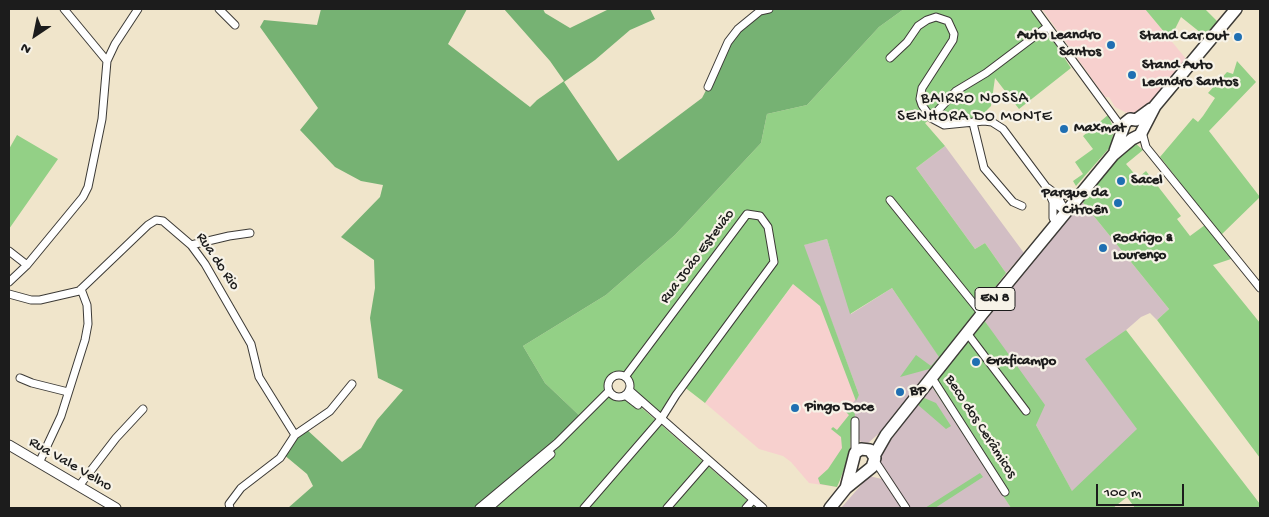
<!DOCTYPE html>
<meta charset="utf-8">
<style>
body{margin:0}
#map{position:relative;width:1269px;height:517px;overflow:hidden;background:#f0e5cb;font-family:"Gochi Hand",sans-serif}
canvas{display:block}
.frame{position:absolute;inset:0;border:10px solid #1c1c1c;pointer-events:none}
.north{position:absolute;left:10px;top:10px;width:50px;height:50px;-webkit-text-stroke:4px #f7f3e8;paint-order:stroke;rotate:214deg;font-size:14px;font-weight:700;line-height:20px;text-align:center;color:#1c1c1c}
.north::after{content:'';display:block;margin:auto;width:18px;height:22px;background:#1c1c1c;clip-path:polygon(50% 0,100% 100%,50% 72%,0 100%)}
.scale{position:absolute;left:1096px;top:484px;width:88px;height:22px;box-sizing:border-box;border:2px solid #1c1c1c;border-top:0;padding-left:6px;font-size:15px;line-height:18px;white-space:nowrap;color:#1c1c1c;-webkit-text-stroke:4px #f7f3e8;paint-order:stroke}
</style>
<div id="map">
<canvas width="1269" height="517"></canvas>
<div class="frame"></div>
<div class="north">N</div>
<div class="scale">100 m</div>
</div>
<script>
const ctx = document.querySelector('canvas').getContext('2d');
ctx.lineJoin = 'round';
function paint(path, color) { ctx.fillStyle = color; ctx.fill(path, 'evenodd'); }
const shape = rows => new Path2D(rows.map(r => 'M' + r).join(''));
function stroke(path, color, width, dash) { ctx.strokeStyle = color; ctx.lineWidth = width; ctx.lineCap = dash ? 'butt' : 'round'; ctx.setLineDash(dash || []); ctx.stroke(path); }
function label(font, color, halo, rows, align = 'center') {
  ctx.font = font + ' "Gochi Hand",sans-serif'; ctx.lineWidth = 4.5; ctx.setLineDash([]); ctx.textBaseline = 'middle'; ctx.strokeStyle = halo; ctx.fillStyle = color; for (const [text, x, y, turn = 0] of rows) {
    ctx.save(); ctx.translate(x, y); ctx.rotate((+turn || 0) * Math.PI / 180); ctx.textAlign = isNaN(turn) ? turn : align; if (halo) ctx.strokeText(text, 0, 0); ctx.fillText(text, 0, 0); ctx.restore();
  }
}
const built = shape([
 [1042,9,1145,9,1187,60,1146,107,1137,113,1127,113,1115,107,1109,97,1105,97],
 [809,263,859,395,857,415,851,426,847,462,837,487,809,483,791,462,783,456,759,449,705,403]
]);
const industrial = shape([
 [945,146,1024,253,1006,273,985,243,975,249,916,168],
 [1080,199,1169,309,1157,320,1150,313,1141,317,1117,338,1098,376,1163,462,1146,481,1113,508,1081,508,1036,425,992,332,984,320],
 [827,239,851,314,892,288,941,359,883,430,868,443,861,442,857,436,852,404,859,395,803,245],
 [931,385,977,454,1011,508,910,508,879,462,880,455],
 [869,476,882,479,902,508,841,508]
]);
const green = shape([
 [904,9,1032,9,1071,68,1019,109,995,78,991,106,983,114,981,119,951,126,932,118,925,123,945,146,916,168,975,249,985,243,1006,273,933,368,900,377,916,355,931,366,939,357,892,288,850,314,827,239,804,245,859,395,856,401,820,306,793,284,705,403,683,386,661,419,629,390,629,383,625,377,616,375,608,383,609,391,613,395,618,396,625,395,634,401,756,508,489,508,585,421,545,383,523,346,606,295,675,235,761,143,767,114,807,105,879,27],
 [1145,9,1205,9,1218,22,1206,37,1181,17,1170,39],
 [1237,61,1256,82,1209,131,1260,197,1221,235,1160,157,1193,118,1198,122,1203,116,1215,98,1208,93,1227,72,1233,74],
 [1108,115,1114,129,1111,146,1076,186,1073,181,1083,174,1075,162,1093,149,1083,136],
 [17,135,58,159,9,229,9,149],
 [1135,143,1143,150,1126,164,1138,178,1146,171,1181,216,1177,219,1190,236,1205,225,1234,258,1213,265,1260,323,1260,458,1157,320,1169,309,1080,199,1108,166],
 [984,320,1045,405,1036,425,1072,491,1137,429,1085,359,1126,330,1260,504,1260,508,1135,508,1127,497,1113,508,1011,508,931,385],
 [922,397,936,403,951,426,946,429,917,404],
 [852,405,855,415,851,429,850,452,840,480,837,487,820,484,818,478,828,469,842,448,841,437,831,429,833,427,837,430,849,415,846,412],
 [980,473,983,477,935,508,925,508]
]);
const forest = shape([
 [321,9,467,9,448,44,530,107,537,100,564,81,550,61,504,9,543,9,545,13,570,28,609,9,650,9,655,19,630,30,595,60,564,82,618,161,702,98,738,29,767,9,904,9,879,27,807,105,767,114,761,143,675,235,606,295,523,346,545,383,583,419,479,508,288,508,313,486,307,474,283,454,305,428,342,462,361,448,377,420,403,390,378,378,370,318,375,288,374,260,341,237,380,197,383,185,361,181,335,167,300,130,318,108,260,27,264,20,317,25]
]);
const minor = shape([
 [64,9,107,61],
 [219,9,235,25],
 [1035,9,1122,128],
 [890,58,907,42,918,26,927,20,936,17,948,21,954,34,953,40,922,88,920,99,922,105,931,118,944,125,984,121,992,122,1003,129,1047,188,1053,202,1066,212],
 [708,87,728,42,738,29,760,11,769,9],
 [931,118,956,91,986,73,1047,27],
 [973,123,984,168,1013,202,1022,206],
 [1142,132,1146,147,1260,288],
 [1048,188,1056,194,1066,212],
 [1056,194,1079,197],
 [890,200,982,314],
 [1053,202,1053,218,1057,224],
 [191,245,229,236,250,233],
 [9,251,27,265],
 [9,282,27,265,83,197,88,187,102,119,107,61,115,44,138,9],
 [9,294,31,300,40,300,79,291,148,225,156,220,163,221,191,245,205,264,251,344,259,377,295,435],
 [967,333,1026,411],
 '608 386a11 11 0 1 1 22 0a11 11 0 1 1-22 0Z',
 [20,378,32,383,68,392],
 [932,378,1005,492],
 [629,390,763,508],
 [625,395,638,405],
 [855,421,855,453],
 [875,461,906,508],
 [39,463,61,416,85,340,88,324,87,305,81,289],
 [79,486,116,438,143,409],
 [230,508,229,504,241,488,280,458,295,435,330,411,352,384],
 [479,508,557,443,609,391],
 [489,508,551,454],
 [584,508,661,419,676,395,774,262,768,227,760,216,747,214,625,377],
 [667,508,708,461],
 [746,508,753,500]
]);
const tertiary = shape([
 [9,445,116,508]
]);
const primary = shape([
 [1115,151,1125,123,1130,119,1136,120,1151,109],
 [874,456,886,435,982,314,1113,155,1132,139,1140,135,1155,106,1236,9],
 [830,508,846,488,872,467,875,458,870,450,861,449,855,453,846,488]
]);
const markers = [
 [1238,37,5,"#1f6fb2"],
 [1111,45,5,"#1f6fb2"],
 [1132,75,5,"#1f6fb2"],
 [1064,129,5,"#1f6fb2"],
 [1121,181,5,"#1f6fb2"],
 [1118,203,5,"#1f6fb2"],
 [1103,248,5,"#1f6fb2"],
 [976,362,5,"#1f6fb2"],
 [900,392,5,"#1f6fb2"],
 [795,408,5,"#1f6fb2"]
];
const shields = [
 [995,299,40]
];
const shieldNames = [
 ["EN 8",995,299]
];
const poiNames = [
 ["Auto Leandro",1101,36,"right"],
 ["Santos",1101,53,"right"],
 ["Stand Car Out",1228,37,"right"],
 ["Stand Auto",1142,66],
 ["Leandro Santos",1142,83],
 ["Maxmat",1074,129],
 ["Sacel",1131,181],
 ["Parque da",1108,194,"right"],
 ["Citroên",1108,211,"right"],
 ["Rodrigo &",1113,239],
 ["Lourenço",1113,256],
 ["Graficampo",986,362],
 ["BP",910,392],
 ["Pingo Doce",805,408]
];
const streetNames = [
 ["Rua João Estevão",698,257,-53],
 ["Rua do Rio",217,262,56],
 ["Beco dos Cerâmicos",980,427,57],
 ["Rua Vale Velho",70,465,30]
];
const neighbourhoodNames = [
 ["BAIRRO NOSSA",975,100],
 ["SENHORA DO MONTE",975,118]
];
paint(built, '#f7d0ce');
paint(industrial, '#d2bec4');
paint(green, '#93d086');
paint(forest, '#76b273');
stroke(minor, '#3c3a36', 9);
stroke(tertiary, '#3c3a36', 11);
stroke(primary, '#3c3a36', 14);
stroke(minor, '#fff', 7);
stroke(tertiary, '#fff', 9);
stroke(primary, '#fff', 11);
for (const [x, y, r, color] of markers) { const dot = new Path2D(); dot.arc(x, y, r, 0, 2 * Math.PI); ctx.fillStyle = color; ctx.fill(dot); stroke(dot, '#f7f3e8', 2); }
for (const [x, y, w] of shields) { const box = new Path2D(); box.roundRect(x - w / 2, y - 11.5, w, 23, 4); ctx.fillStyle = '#f7f3e8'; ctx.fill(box); stroke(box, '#1c1c1c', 1); }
label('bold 14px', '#1c1c1c', null, shieldNames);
label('bold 15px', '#1c1c1c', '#f7f3e8', poiNames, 'left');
label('15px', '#1c1c1c', '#f7f3e8', streetNames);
ctx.letterSpacing = '1px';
label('16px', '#1c1c1c', '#f7f3e8', neighbourhoodNames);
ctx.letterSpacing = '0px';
</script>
